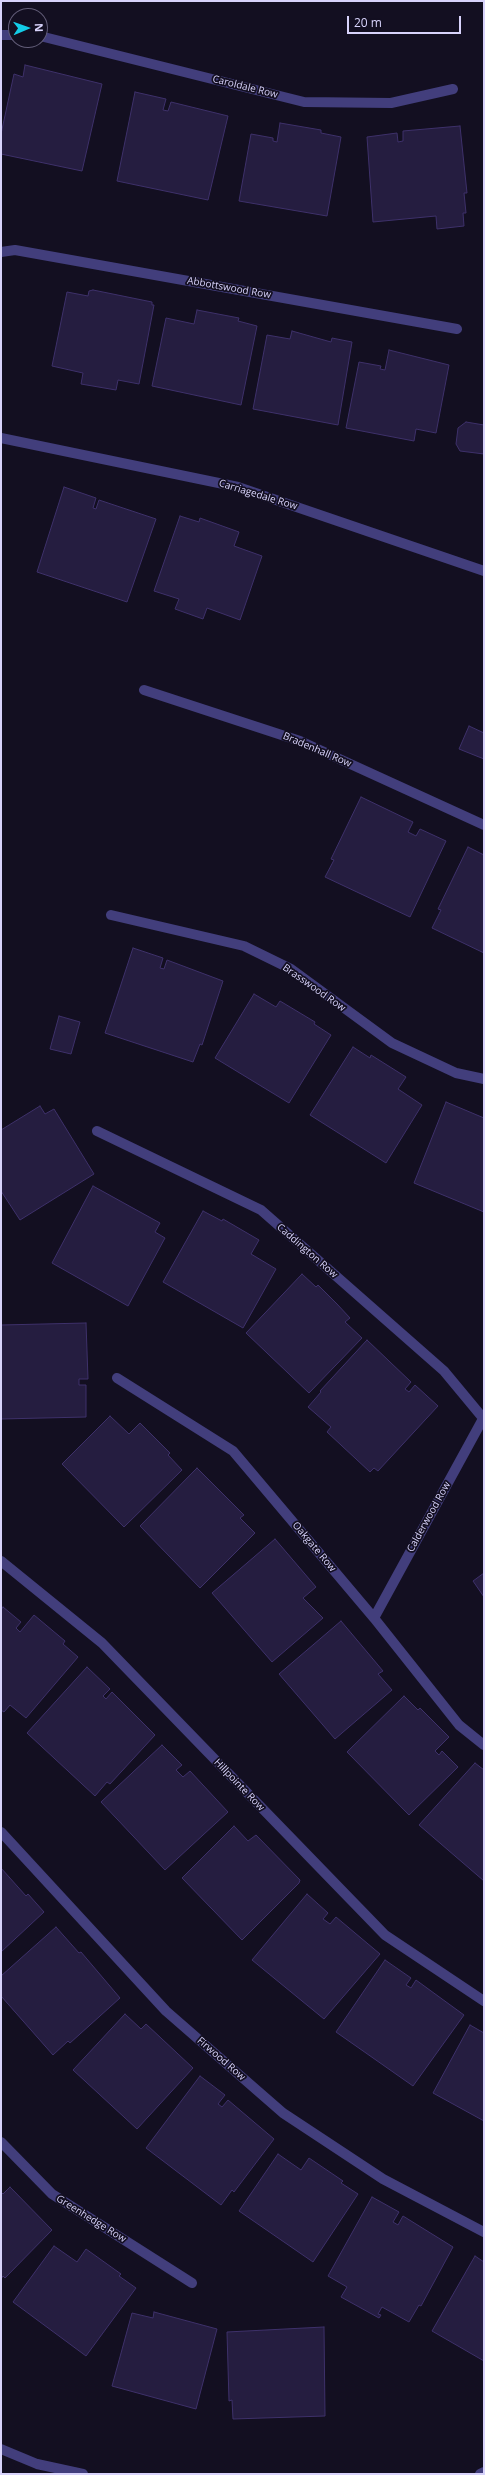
<!DOCTYPE html>
<style>
body{margin:0}
#map{position:relative;width:485px;height:2475px;overflow:hidden;background:#130f21;font-family:"Open Sans",sans-serif}
canvas{display:block}
.frame{position:absolute;inset:0;border:2px solid #d8d3fb;pointer-events:none}
.north{position:absolute;left:8px;top:8px;width:40px;height:40px;box-sizing:border-box;background:#130f21;border:1px solid #625d78;border-radius:50%;rotate:88deg;font-size:11px;font-weight:700;line-height:16px;text-align:center;color:#d8d3fb}
.north::after{content:'';display:block;margin:auto;width:14px;height:18px;background:#13cce7;clip-path:polygon(50% 0,100% 100%,50% 72%,0 100%)}
.scale{position:absolute;left:347px;top:16px;width:114px;height:18px;box-sizing:border-box;border:2px solid #d8d3fb;border-top:0;padding-left:5px;font-size:12px;line-height:14px;white-space:nowrap;color:#d8d3fb;-webkit-text-stroke:3px #130f21;paint-order:stroke}
</style>
<div id="map">
<canvas width="485" height="2475"></canvas>
<div class="frame"></div>
<div class="north">N</div>
<div class="scale">20 m</div>
</div>
<script>
const ctx = document.querySelector('canvas').getContext('2d');
ctx.lineJoin = 'round';
function paint(path, color) { ctx.fillStyle = color; ctx.fill(path, 'evenodd'); }
const shape = rows => new Path2D(rows.map(r => 'M' + r).join(''));
function stroke(path, color, width, dash) { ctx.strokeStyle = color; ctx.lineWidth = width; ctx.lineCap = dash ? 'butt' : 'round'; ctx.setLineDash(dash || []); ctx.stroke(path); }
function label(font, color, halo, rows, align = 'center') {
  ctx.font = font + ' "Open Sans",sans-serif'; ctx.lineWidth = 3.5; ctx.setLineDash([]); ctx.textBaseline = 'middle'; ctx.strokeStyle = halo; ctx.fillStyle = color; for (const [text, x, y, turn = 0] of rows) {
    ctx.save(); ctx.translate(x, y); ctx.rotate((+turn || 0) * Math.PI / 180); ctx.textAlign = isNaN(turn) ? turn : align; if (halo) ctx.strokeText(text, 0, 0); ctx.fillText(text, 0, 0); ctx.restore();
  }
}
const building = shape([
 [25,65,102,84,82,171,1,154,1,134,14,74,23,77,25,65],
 [135,92,166,99,163,110,168,111,171,102,228,116,208,200,117,181,135,92],
 [280,123,321,130,321,133,341,137,327,216,239,201,251,134,273,138,273,141,277,142,280,123],
 [460,126,467,193,464,193,466,213,463,213,464,226,437,229,436,216,373,222,367,137,397,133,398,142,403,141,403,131,460,126],
 [93,290,152,302,152,305,154,305,139,384,118,380,116,390,81,384,83,373,52,366,67,292,88,296,89,291,93,290],
 [197,310,239,318,238,321,257,326,241,405,152,386,166,318,194,324,197,310],
 [292,331,331,342,332,338,352,342,338,425,253,409,267,335,290,339,292,331],
 [389,350,449,365,436,433,416,429,414,441,346,428,359,362,381,366,380,369,385,370,389,350],
 [466,422,484,425,484,454,460,451,456,444,458,428,466,422],
 [64,487,96,498,93,508,96,509,99,500,156,519,127,602,37,572,64,487],
 [180,516,199,522,200,518,239,532,234,546,262,556,240,620,207,608,203,619,175,609,179,599,154,591,180,516],
 [469,726,484,733,484,759,459,749,469,726],
 [361,797,413,822,408,832,416,836,420,829,446,841,410,917,325,877,334,860,331,859,361,797],
 [468,847,484,855,484,953,432,928,441,910,438,909,468,847],
 [133,948,163,958,160,968,164,969,167,960,223,981,202,1045,200,1044,193,1062,105,1033,133,948],
 [254,994,276,1007,280,1001,315,1022,314,1024,331,1035,289,1103,215,1058,254,994],
 [59,1016,80,1022,71,1054,50,1049,59,1016],
 [353,1047,370,1058,371,1055,406,1077,398,1089,422,1105,386,1163,310,1115,353,1047],
 [446,1102,484,1118,484,1212,414,1183,446,1102],
 [40,1106,45,1114,54,1109,94,1174,20,1220,1,1191,1,1130,40,1106],
 [93,1186,160,1223,155,1232,165,1238,128,1306,52,1263,93,1186],
 [203,1211,222,1221,223,1219,259,1240,251,1254,276,1269,243,1328,163,1282,203,1211],
 [302,1274,316,1287,318,1285,337,1304,350,1318,345,1322,362,1338,309,1393,246,1333,302,1274],
 [86,1323,88,1379,79,1379,79,1385,86,1385,86,1417,1,1419,1,1325,86,1323],
 [367,1340,411,1382,405,1389,409,1392,415,1385,438,1406,378,1471,374,1468,370,1472,327,1432,331,1427,308,1407,321,1392,320,1391,367,1340],
 [110,1416,129,1434,140,1423,170,1453,168,1455,182,1470,124,1527,62,1464,110,1416],
 [197,1468,244,1515,240,1518,255,1533,200,1588,140,1526,197,1468],
 [275,1539,316,1587,303,1598,323,1618,272,1662,212,1593,275,1539],
 [484,1573,484,1597,473,1581,484,1573],
 [3,1607,21,1622,16,1628,20,1632,34,1615,65,1641,63,1644,78,1657,26,1718,10,1705,4,1712,1,1710,1,1610,3,1607],
 [341,1621,383,1671,378,1674,392,1690,335,1739,279,1674,341,1621],
 [87,1667,110,1689,103,1696,106,1699,112,1692,155,1735,110,1784,107,1782,95,1796,27,1733,87,1667],
 [404,1696,418,1710,420,1708,449,1737,435,1751,439,1755,442,1751,458,1767,409,1815,347,1752,404,1696],
 [162,1745,182,1765,176,1770,183,1777,190,1771,228,1812,165,1870,101,1802,162,1745],
 [475,1763,484,1770,484,1881,419,1825,475,1763],
 [234,1826,248,1841,256,1835,300,1880,299,1883,242,1940,182,1878,234,1826],
 [1,1868,26,1896,28,1894,44,1912,1,1952,1,1868],
 [307,1894,328,1913,323,1919,330,1924,336,1917,380,1954,324,2019,252,1960,307,1894],
 [56,1927,79,1953,81,1952,120,1998,70,2043,68,2041,53,2055,1,1996,1,1976,56,1927],
 [385,1960,411,1978,406,1985,411,1988,416,1980,464,2015,413,2086,336,2032,385,1960],
 [125,2014,141,2029,146,2024,193,2068,137,2129,73,2070,125,2014],
 [470,2025,484,2033,484,2121,433,2093,470,2025],
 [200,2076,225,2095,218,2104,222,2107,228,2100,274,2139,234,2192,232,2190,221,2205,146,2148,200,2076],
 [278,2154,301,2170,309,2158,343,2181,341,2183,358,2194,313,2262,239,2211,278,2154],
 [10,2187,52,2230,5,2278,3,2276,1,2279,1,2192,3,2194,10,2187],
 [372,2197,399,2212,393,2222,398,2225,403,2216,453,2247,421,2306,419,2305,409,2322,382,2307,378,2314,381,2315,379,2318,341,2297,347,2287,328,2276,372,2197],
 [54,2246,77,2262,86,2249,121,2274,119,2276,136,2288,86,2356,13,2302,54,2246],
 [475,2256,484,2262,484,2361,432,2331,475,2256],
 [154,2312,217,2329,196,2409,112,2386,132,2313,153,2318,154,2312],
 [324,2327,325,2416,233,2419,232,2400,229,2401,227,2332,324,2327]
]);
const minor = shape([
 [1,35,16,35],
 [40,36,304,102,391,103,453,89],
 [1,252,15,250,457,329],
 [1,438,238,487,484,571],
 [144,690,300,741,484,825],
 [111,915,244,946,291,969,392,1043,456,1073,484,1079],
 [97,1131,261,1210,444,1371,483,1418],
 [117,1378,233,1451,374,1618,459,1725,484,1745],
 [1,1561,102,1643,385,1935,484,2001],
 [374,1618,484,1417],
 [1,1832,166,2011,283,2113,383,2179,484,2232],
 [1,2142,52,2194,192,2283],
 [1,2449,37,2464,83,2474],
 [480,2474,484,2472]
]);
const streetNames = [
 ["Caroldale Row",245,87,14],
 ["Abbottswood Row",229,288,10],
 ["Carriagedale Row",258,495,17],
 ["Bradenhall Row",317,750,23],
 ["Brasswood Row",314,988,35],
 ["Caddington Row",307,1251,41],
 ["Calderwood Row",429,1517,-61],
 ["Oakgate Row",314,1547,50],
 ["Hillpointe Row",239,1785,46],
 ["Firwood Row",221,2059,41],
 ["Greenhedge Row",91,2219,32]
];
paint(building, '#251d40');
stroke(building, '#3e316a', 1);
stroke(minor, '#423e7c', 10);
label('10px', '#d8d3fb', '#130f21', streetNames);
</script>
